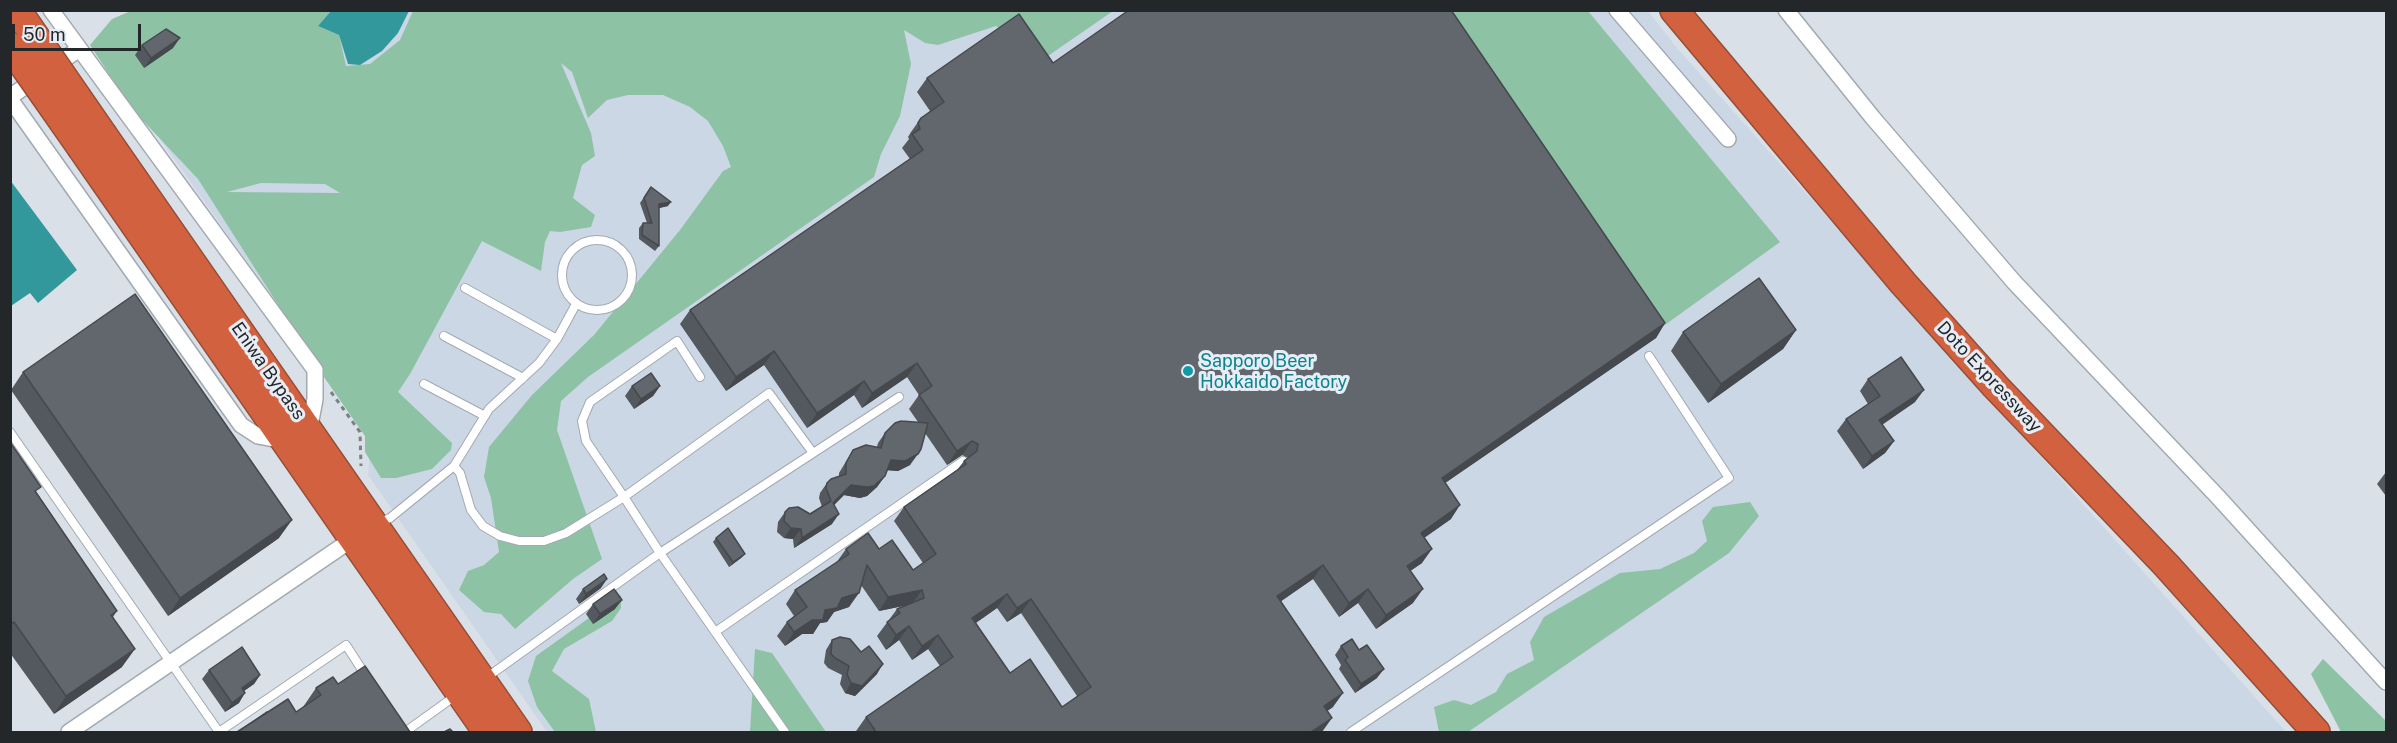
<!DOCTYPE html>
<style>
body{margin:0}
#map{position:relative;width:2397px;height:743px;overflow:hidden;background:#dae0e7;font-family:"Public Sans",sans-serif}
canvas{display:block}
.frame{position:absolute;inset:0;border:12px solid #242729;pointer-events:none}
.scale{position:absolute;left:12px;top:24px;width:129px;height:27px;box-sizing:border-box;border:3px solid #242729;border-top:0;padding-left:8px;font-size:18px;line-height:21px;white-space:nowrap;color:#242729;-webkit-text-stroke:4px #e7edf5;paint-order:stroke}
</style>
<div id="map">
<canvas width="2397" height="743"></canvas>
<div class="frame"></div>
<div class="scale">50 m</div>
</div>
<script>
const ctx = document.querySelector('canvas').getContext('2d');
ctx.lineJoin = 'round';
function paint(path, color) { ctx.fillStyle = color; ctx.fill(path, 'evenodd'); }
const shape = rows => new Path2D(rows.map(r => 'M' + r).join(''));
function stroke(path, color, width, dash) { ctx.strokeStyle = color; ctx.lineWidth = width; ctx.lineCap = dash ? 'butt' : 'round'; ctx.setLineDash(dash || []); ctx.stroke(path); }
function label(font, color, halo, rows, align = 'center') {
  ctx.font = font + ' "Public Sans",sans-serif'; ctx.lineWidth = 6; ctx.setLineDash([]); ctx.textBaseline = 'middle'; ctx.strokeStyle = halo; ctx.fillStyle = color; for (const [text, x, y, turn = 0] of rows) {
    ctx.save(); ctx.translate(x, y); ctx.rotate((+turn || 0) * Math.PI / 180); ctx.textAlign = isNaN(turn) ? turn : align; if (halo) ctx.strokeText(text, 0, 0); ctx.fillText(text, 0, 0); ctx.restore();
  }
}
const built = shape([
 [145,10,1648,11,1677,48,2286,732,547,732,368,475,371,437,95,47]
]);
const green = shape([
 [133,10,331,11,318,26,339,35,346,66,370,64,400,40,413,11,1113,11,1045,58,996,26,938,45,925,43,904,30,911,64,900,116,881,154,874,177,588,377,561,401,557,430,602,559,573,579,515,629,501,614,484,612,459,590,468,571,484,565,499,552,491,498,484,477,489,447,532,395,594,335,680,230,723,171,731,167,723,146,708,121,690,107,663,95,628,95,607,100,588,118,572,72,561,63,591,133,595,156,582,165,573,198,595,215,591,227,560,232,550,231,545,242,541,271,482,241,410,374,398,392,452,443,451,450,432,469,396,478,381,478,365,452,365,436,326,380,198,179,131,108,90,45,112,19],
 [261,183,325,184,340,193,227,192],
 [1442,11,1588,11,1780,242,1662,327],
 [1750,502,1759,516,1729,553,1468,732,1439,732,1434,707,1454,700,1471,705,1496,692,1507,674,1534,660,1530,642,1544,617,1620,573,1660,569,1694,553,1707,541,1702,521,1713,507],
 [621,595,621,608,612,621,564,649,552,671,589,699,596,732,555,732,537,707,528,681,536,656],
 [755,649,772,653,826,732,750,732],
 [2323,659,2386,721,2386,732,2341,732,2311,674]
]);
const water = shape([
 [331,11,331,10,409,11,398,33,382,51,360,65,348,64,339,35,318,26],
 [10,180,77,270,38,303,30,293,11,306]
]);
const path = shape([
 [331,392,360,432,361,466]
]);
const lane = shape([
 '562 275a35 35 0 1 1 70 0a35 35 0 1 1-70 0Z',
 [465,288,557,339],
 [444,336,523,378],
 [700,377,677,341,590,402,582,421,586,441,624,497,769,393,813,453],
 [424,384,485,416],
 [10,432,219,732,346,645,366,676],
 [454,466,460,473,471,510,483,526,500,536,519,541,544,541,566,533,624,497,660,553,785,732],
 [378,523,390,518,454,466,489,409,539,363,557,339,576,304],
 [715,632,963,461],
 [486,678,660,553,899,397],
 [405,732,455,696],
 [1351,732,1729,478,1649,356]
]);
const street = shape([
 [51,10,315,370,315,399,309,431],
 [1617,10,1728,139],
 [1786,10,1873,118,2014,282,2218,497,2386,682],
 [10,97,79,49],
 [10,99,241,425,258,436,284,441],
 [69,732,357,536]
]);
const highway = shape([
 [1674,10,1903,283,1995,386,2167,566,2316,732],
 [104,136,518,732],
 [82,149,487,732]
]);
const highwayBridge = shape([
 [17,10,104,136],
 [10,46,82,149]
]);
const wall = shape([
 [142,45,173,48,144,68,135,55],
 [1053,63,1665,323,1656,338,1445,483,1451,519,1424,538,1422,563,1410,571,1413,603,1376,629,1358,603,1339,617,1313,579,1281,601,1333,707,1327,711,1322,732,857,732,856,731,866,717,940,666,928,649,912,660,899,640,886,650,877,636,897,609,908,605,879,611,861,585,849,607,834,612,827,622,820,623,813,634,802,634,785,646,777,636,787,622,794,616,786,604,795,590,836,563,846,549,879,549,913,570,923,563,894,521,904,507,957,470,964,461,968,458,962,455,947,465,925,433,910,465,898,471,887,470,885,476,877,487,867,496,860,498,844,495,834,505,832,524,794,548,793,539,784,538,777,532,778,522,785,512,810,514,822,507,819,498,820,493,827,483,839,477,839,473,853,450,877,447,878,443,885,433,918,422,909,409,919,395,907,377,862,408,854,395,807,428,764,365,726,391,680,324,690,310,910,159,902,148,909,139,908,137,911,132,921,118,930,111,917,92,927,78],
 [997,608,1007,622,1021,613,1077,696,1062,707,1010,673,976,623],
 [651,187,668,206,659,208,659,246,655,251,639,239,639,228,643,223,647,223,640,203],
 [1796,330,1783,349,1708,403,1671,351,1683,332],
 [23,372,279,538,168,616,11,390],
 [1868,379,1915,402,1882,425,1894,441,1885,453,1863,469,1837,431,1846,419,1868,404,1860,391],
 [632,386,660,386,653,396,634,409,625,396],
 [10,442,37,493,117,611,113,617,122,667,54,714,10,653],
 [2386,472,2386,496,2377,484],
 [716,538,745,554,741,558,729,567,713,542],
 [601,588,579,604,576,599,583,589],
 [593,604,615,609,593,624,586,614],
 [832,640,877,674,855,696,845,693,840,684,842,675,828,668,824,663,826,650],
 [1341,646,1377,678,1355,693,1339,669,1341,665,1335,655],
 [209,670,260,675,254,684,244,691,239,703,225,712,202,679],
 [338,684,410,732,237,732,267,711,296,712,303,707,316,688]
]);
const shadedWall = shape([
 [180,38,173,48,144,68,151,58],
 [671,202,668,206,655,209,659,204],
 [1665,323,1656,338,1432,492,1442,478],
 [1796,330,1783,349,1708,403,1721,384],
 [774,351,764,365,726,391,736,377],
 [917,363,907,377,862,408,872,393],
 [864,381,854,395,807,428,817,413],
 [660,386,653,396,634,409,641,399],
 [1924,390,1915,402,1871,432,1879,420],
 [972,441,962,455,947,465,957,451],
 [1894,441,1885,453,1863,469,1872,456],
 [918,454,910,465,898,471,884,470,891,460],
 [885,476,877,487,867,496,860,498,844,495,825,514,833,503,851,485],
 [1460,505,1451,519,1411,547,1421,533],
 [839,514,832,524,794,548,802,538],
 [292,520,279,538,168,616,180,598],
 [791,528,801,529,793,539,784,538],
 [1432,549,1422,563,1397,580,1407,566],
 [745,554,741,558,729,567,733,562],
 [1323,565,1313,579,1267,611,1277,596],
 [607,579,601,588,579,604,586,594],
 [1368,589,1358,603,1339,617,1349,603],
 [1423,589,1413,603,1376,629,1386,615],
 [922,590,912,604,879,611,888,597],
 [859,593,849,607,834,612,827,622,820,623,813,634,802,634,785,646,794,632,842,598],
 [1007,594,997,608,962,632,972,618],
 [1031,599,1021,613,1007,622,1017,608],
 [622,600,615,609,593,624,600,614],
 [909,626,899,640,886,650,896,635],
 [938,635,928,649,912,660,922,646],
 [135,649,122,667,54,714,66,696],
 [883,664,877,674,855,696,845,693,851,683],
 [1384,669,1377,678,1355,693,1361,684],
 [260,675,254,684,235,697,242,688],
 [245,693,239,703,225,712,232,703],
 [1343,693,1333,707,1314,720,1324,706],
 [1332,718,1322,732,1311,732]
]);
const building = shape([
 [1129,10,1451,10,1665,323,1442,478,1460,505,1421,533,1432,549,1407,566,1423,589,1386,615,1368,589,1349,603,1323,565,1277,596,1343,693,1324,706,1332,718,1311,732,876,732,866,717,953,657,938,635,922,646,909,626,896,635,887,622,900,613,897,609,924,598,922,590,888,597,867,565,859,593,842,598,837,608,825,610,823,620,812,620,794,632,787,622,807,607,795,590,849,554,846,549,868,533,879,549,892,540,913,570,936,554,904,507,966,464,964,461,977,451,978,444,972,441,957,451,919,395,932,386,917,363,872,393,864,381,817,413,774,351,736,377,690,310,923,150,912,134,920,129,918,123,921,118,944,102,927,78,1019,14,1053,63,1129,10],
 [1007,594,1017,608,1031,599,1091,687,1062,707,1030,659,1010,673,972,618,1007,594],
 [166,29,180,38,151,58,142,45,166,29],
 [651,187,671,202,659,204,659,246,642,235,643,223,652,223,644,198,651,187],
 [1759,278,1796,330,1721,384,1683,332,1759,278],
 [135,294,292,520,180,598,23,372,135,294],
 [1901,357,1924,390,1879,420,1894,441,1872,456,1846,419,1880,396,1868,379,1901,357],
 [651,373,660,386,641,399,632,386,651,373],
 [901,421,928,423,921,449,918,454,905,461,891,460,885,476,874,486,867,487,851,485,833,503,839,514,802,538,801,529,791,528,784,521,785,512,789,508,798,507,810,514,831,501,826,488,827,483,831,479,846,474,846,463,853,450,866,445,881,448,885,433,895,423,901,421],
 [10,442,41,487,35,491,117,611,111,615,135,649,66,696,14,622,10,624,10,442],
 [728,528,745,554,733,562,716,538,728,528],
 [604,574,607,579,586,594,583,589,604,574],
 [614,589,622,600,600,614,593,604,614,589],
 [840,637,850,639,861,652,869,646,883,664,862,686,851,683,847,674,849,666,835,658,831,654,832,640,840,637],
 [1352,639,1359,650,1367,645,1384,669,1361,684,1345,660,1348,657,1341,646,1352,639],
 [242,647,260,675,242,688,245,693,232,703,209,670,242,647],
 [365,666,410,732,237,732,288,699,296,712,321,695,316,688,333,677,338,684,365,666],
 [450,729,453,732,444,732,450,729]
]);
const markers = [
 [1188,371,6,"#0f9aa8"]
];
const cultureNames = [
 ["Sapporo Beer",1200,361],
 ["Hokkaido Factory",1200,382]
];
const streetNames = [
 ["Eniwa Bypass",268,371,55],
 ["Doto Expressway",1989,377,47]
];
paint(built, '#ccd7e5');
paint(green, '#8dc2a5');
paint(water, '#33989c');
stroke(lane, '#a3a9b0', 10);
stroke(street, '#a3a9b0', 18);
stroke(highway, '#954d37', 30);
stroke(path, '#7c8185', 3, [4.5, 4.5]);
stroke(lane, '#fff', 8);
stroke(street, '#fff', 15);
stroke(highway, '#d2623f', 27);
stroke(highwayBridge, '#954d37', 30, []);
stroke(highwayBridge, '#d2623f', 27);
paint(wall, '#54595f');
paint(shadedWall, '#45484d');
paint(building, '#62676e');
stroke(building, '#45484d', 1.5);
for (const [x, y, r, color] of markers) { const dot = new Path2D(); dot.arc(x, y, r, 0, 2 * Math.PI); ctx.fillStyle = color; ctx.fill(dot); stroke(dot, '#e7edf5', 2); }
label('18px', '#0d838f', '#e7edf5', cultureNames, 'left');
label('18px', '#242729', '#e7edf5', streetNames);
</script>
